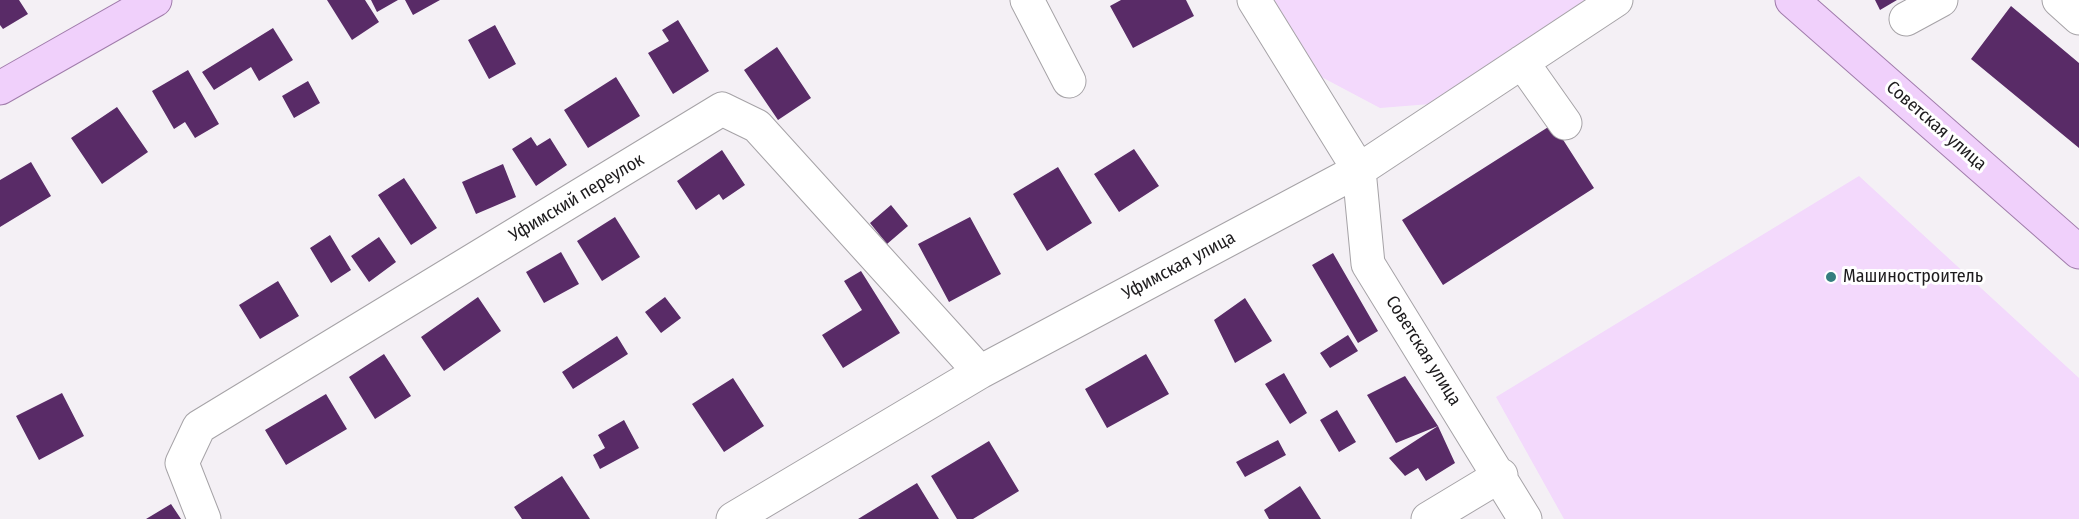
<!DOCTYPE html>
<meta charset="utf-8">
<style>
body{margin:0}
canvas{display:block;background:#f4f0f5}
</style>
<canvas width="2079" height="519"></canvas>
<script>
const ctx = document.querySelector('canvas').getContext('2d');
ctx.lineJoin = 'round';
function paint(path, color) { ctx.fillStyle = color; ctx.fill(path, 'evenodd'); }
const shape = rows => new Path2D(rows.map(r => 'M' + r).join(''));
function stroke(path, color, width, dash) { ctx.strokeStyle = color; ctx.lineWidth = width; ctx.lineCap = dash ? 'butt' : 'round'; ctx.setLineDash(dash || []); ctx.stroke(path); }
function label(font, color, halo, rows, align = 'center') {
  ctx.font = font + ' "Fira Sans Condensed",sans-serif'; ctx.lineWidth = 6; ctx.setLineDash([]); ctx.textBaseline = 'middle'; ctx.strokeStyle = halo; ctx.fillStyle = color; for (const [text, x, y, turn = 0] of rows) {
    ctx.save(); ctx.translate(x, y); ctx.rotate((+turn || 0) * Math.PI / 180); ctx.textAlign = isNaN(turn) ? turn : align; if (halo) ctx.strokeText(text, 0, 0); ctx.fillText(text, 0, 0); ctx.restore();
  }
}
const green = shape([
 [1243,0,1596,0,1443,103,1380,108,1295,63],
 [1859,176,2079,378,2079,519,1564,519,1496,397]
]);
const building = shape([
 [0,0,19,0,28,14,3,29,0,25],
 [327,0,365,0,379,22,352,40],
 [371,0,398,0,377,12],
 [405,0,440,0,413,15],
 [1121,0,1186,0,1194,16,1133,48,1110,6],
 [1875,0,1897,0,1880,10],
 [2011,6,2079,63,2079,148,1971,59],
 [678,20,709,71,673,94,648,53,669,41,662,30],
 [495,25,516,64,489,79,468,40],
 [273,28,293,60,259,81,251,67,214,90,202,72],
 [777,47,811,98,778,120,744,70],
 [188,70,219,124,195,138,185,122,174,129,152,91],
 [616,77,640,116,588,148,564,110],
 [308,81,320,103,294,118,282,96],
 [117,107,148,152,102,184,71,138],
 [1553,124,1594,188,1443,285,1402,220],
 [531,137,537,146,550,138,567,165,536,186,512,149],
 [1134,149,1159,186,1119,212,1094,174],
 [722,150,745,185,723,200,719,194,696,210,677,181],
 [31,162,51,196,0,227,0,180],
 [503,164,516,197,476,214,462,182],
 [1058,167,1092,223,1047,251,1013,194],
 [404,178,437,228,411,245,378,195],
 [891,205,908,226,887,244,870,223],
 [615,217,640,257,602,281,577,241],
 [970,217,1001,274,949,302,918,244],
 [330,235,351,270,331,283,310,248],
 [379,237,396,262,369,282,351,256],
 [561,252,579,284,544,303,526,272],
 [1333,253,1378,331,1358,343,1312,265],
 [861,271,900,333,843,368,822,335,862,310,844,281],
 [278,281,299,316,260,339,239,305],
 [478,297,501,331,444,371,421,337],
 [665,297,681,318,661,333,645,312],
 [1245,298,1272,341,1235,363,1214,320],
 [1348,335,1358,351,1330,368,1320,353],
 [617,336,628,354,573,389,562,372],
 [384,354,411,396,375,419,349,377],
 [1146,354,1169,394,1107,428,1085,389],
 [1284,373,1307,413,1290,424,1265,384],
 [1405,376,1438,426,1396,443,1367,395],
 [733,378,764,426,724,452,692,404],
 [62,393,84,436,39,460,16,416],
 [326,394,347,429,286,465,265,430],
 [1337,410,1356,442,1339,452,1320,420],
 [624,420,639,448,600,469,593,455,605,448,598,435],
 [1438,426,1455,463,1426,481,1418,468,1405,476,1389,458],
 [1278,440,1286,455,1245,477,1236,462],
 [989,441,1019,491,973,519,957,519,931,476],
 [562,476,590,519,522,519,514,507],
 [917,483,939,519,858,519],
 [1300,486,1321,519,1269,519,1264,510],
 [171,504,181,519,146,519]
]);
const minor = shape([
 [1027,0,1069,81],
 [1254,0,1359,170,1368,264,1525,519],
 [2059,0,2079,18],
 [1906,19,1941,0],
 [1522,62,1565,123],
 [204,519,182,463,199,427,722,109,757,126,980,372],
 [733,519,980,372,1359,170,1616,0],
 [1428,519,1501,475]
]);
const major = shape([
 [1792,0,2079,252],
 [0,88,155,0]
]);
const markers = [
 [1831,277,6,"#357e7f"]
];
const streetNames = [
 ["Советская улица",1936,126,41],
 ["Уфимский переулок",577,198,-31],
 ["Уфимская улица",1179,266,-28],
 ["Советская улица",1423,351,58]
];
const poiNames = [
 ["Машиностроитель",1843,277]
];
paint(green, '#f3d9fc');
paint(building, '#592b67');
stroke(minor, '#a6a3a7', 35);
stroke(major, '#a07cab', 35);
stroke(minor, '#fff', 33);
stroke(major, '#f0d0fb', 33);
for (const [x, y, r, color] of markers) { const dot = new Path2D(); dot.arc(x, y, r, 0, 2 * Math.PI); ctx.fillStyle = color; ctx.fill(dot); stroke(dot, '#fff', 2); }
label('18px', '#1d1b1d', '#fff', streetNames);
label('18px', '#1d1b1d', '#fff', poiNames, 'left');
</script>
